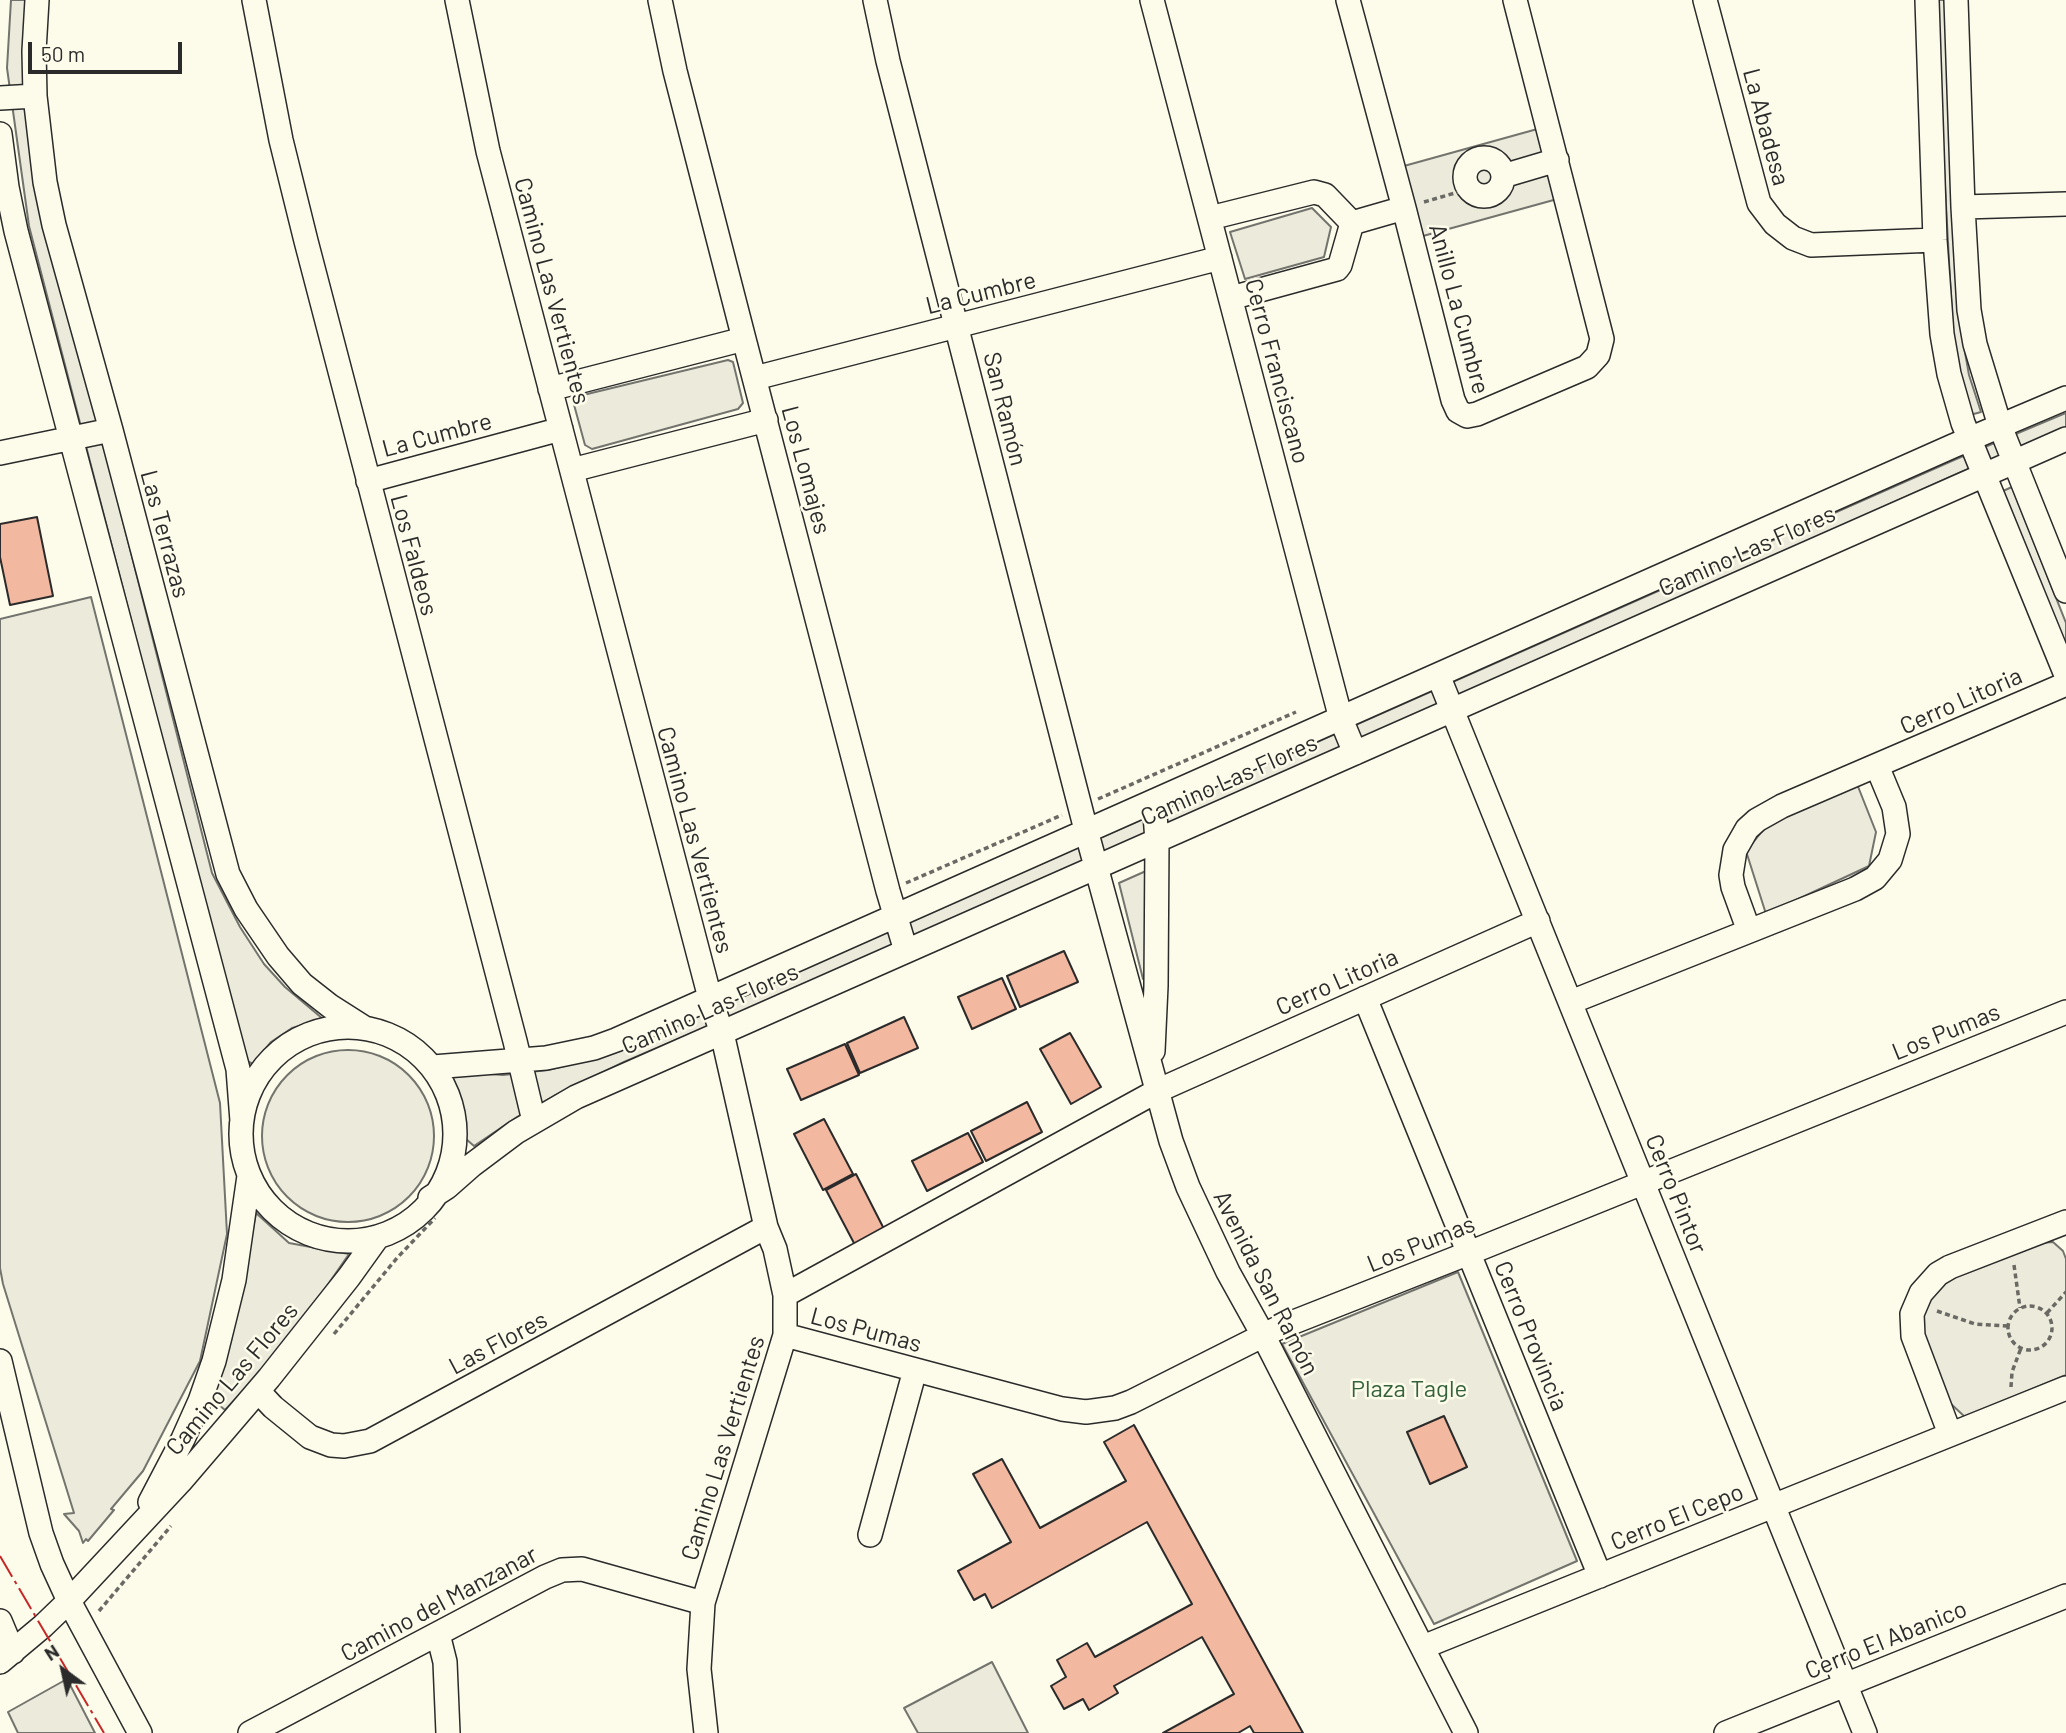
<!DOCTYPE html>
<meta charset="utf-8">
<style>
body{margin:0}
#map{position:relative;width:2066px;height:1733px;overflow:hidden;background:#fdfbea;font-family:Barlow,sans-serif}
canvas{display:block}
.north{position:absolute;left:28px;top:1635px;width:70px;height:70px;-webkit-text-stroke:5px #fdfbea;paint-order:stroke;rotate:327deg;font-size:19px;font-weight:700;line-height:28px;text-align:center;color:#2b2b2b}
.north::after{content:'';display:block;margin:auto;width:24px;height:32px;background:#2b2b2b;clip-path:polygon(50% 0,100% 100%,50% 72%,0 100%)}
.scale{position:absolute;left:28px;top:42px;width:154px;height:32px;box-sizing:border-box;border:4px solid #2b2b2b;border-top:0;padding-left:9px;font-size:21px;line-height:24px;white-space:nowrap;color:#2b2b2b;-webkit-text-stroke:5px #fdfbea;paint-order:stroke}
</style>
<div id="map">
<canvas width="2066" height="1733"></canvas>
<div class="north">N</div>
<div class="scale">50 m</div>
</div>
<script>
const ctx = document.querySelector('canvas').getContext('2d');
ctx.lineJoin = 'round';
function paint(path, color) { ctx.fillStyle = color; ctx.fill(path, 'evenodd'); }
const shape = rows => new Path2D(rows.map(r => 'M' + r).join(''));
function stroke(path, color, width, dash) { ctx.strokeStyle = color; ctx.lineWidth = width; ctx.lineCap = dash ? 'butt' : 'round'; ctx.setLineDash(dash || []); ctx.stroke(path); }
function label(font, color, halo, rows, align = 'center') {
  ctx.font = font + ' Barlow,sans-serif'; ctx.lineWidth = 5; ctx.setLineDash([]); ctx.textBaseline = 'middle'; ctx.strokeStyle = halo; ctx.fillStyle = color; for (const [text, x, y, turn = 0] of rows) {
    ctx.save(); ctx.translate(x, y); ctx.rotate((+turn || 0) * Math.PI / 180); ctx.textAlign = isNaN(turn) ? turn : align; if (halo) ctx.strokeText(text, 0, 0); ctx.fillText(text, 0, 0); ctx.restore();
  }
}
const green = shape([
 [11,0,27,0,23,67,26,117,43,227,104,446,212,873,240,927,264,964,285,987,323,1019,292,1028,271,1042,253,1064,245,1060,29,226,7,68,11,0],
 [1935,0,1945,0,1963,341,1969,375,1981,412,1970,415,1958,368,1953,335,1935,0],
 [1541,128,1561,198,1423,236,1404,166,1541,128],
 [1312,208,1331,227,1324,257,1245,279,1230,232,1312,208],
 [728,360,733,362,743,403,738,409,592,449,585,445,573,401,579,396,728,360],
 [2066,413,2066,428,1959,473,1111,855,624,1062,554,1096,517,1117,474,1146,466,1139,461,1103,446,1078,451,1071,503,1075,548,1070,595,1058,1143,819,1954,460,2066,413],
 [2012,487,2066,623,2066,649,2003,491,2012,487],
 [91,597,220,1103,227,1234,200,1361,143,1471,111,1509,114,1510,88,1541,86,1539,83,1543,79,1531,64,1514,74,1513,3,1284,0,1268,0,619,91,597],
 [1857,784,1876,832,1869,866,1766,914,1746,851,1771,820,1857,784],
 [1146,871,1146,979,1143,979,1119,883,1146,871],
 '262 1136a86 86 0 1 1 172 0a86 86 0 1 1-172 0Z',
 [256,1213,289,1243,349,1254,284,1348,225,1410,213,1400,231,1341,256,1213],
 [2053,1242,2063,1251,2066,1259,2066,1375,1965,1417,1950,1403,1920,1324,1929,1296,1954,1276,2039,1243,2053,1242],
 [1458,1272,1577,1561,1434,1624,1282,1344,1458,1272],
 [992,1662,1028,1733,918,1733,904,1708,992,1662],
 [67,1679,95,1733,18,1733,8,1712,67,1679]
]);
const building = shape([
 [37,517,53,596,10,605,0,557,0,524,37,517],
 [1064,951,1078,982,1020,1007,1007,976,1064,951],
 [1002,978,1016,1009,972,1029,958,997,1002,978],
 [904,1017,918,1048,860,1073,847,1043,904,1017],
 [1070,1033,1101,1087,1071,1104,1040,1049,1070,1033],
 [845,1044,859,1075,801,1100,787,1069,845,1044],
 [1027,1102,1042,1132,986,1161,971,1131,1027,1102],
 [824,1119,853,1174,823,1190,794,1134,824,1119],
 [968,1133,983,1162,927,1191,912,1161,968,1133],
 [856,1174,884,1229,855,1245,826,1190,856,1174],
 [1444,1416,1467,1467,1430,1484,1407,1432,1444,1416],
 [1134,1425,1303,1733,1254,1733,1250,1726,1238,1733,1163,1733,1234,1694,1202,1637,1114,1686,1118,1693,1089,1710,1083,1699,1064,1709,1051,1686,1066,1677,1057,1660,1087,1643,1095,1657,1192,1604,1147,1522,992,1608,985,1594,974,1600,958,1571,1011,1542,973,1474,1002,1459,1040,1528,1126,1481,1104,1442,1134,1425]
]);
const path = shape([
 [1424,202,1469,189],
 [1098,799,1296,712],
 [906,883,1062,815],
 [2014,1265,2020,1308],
 '2008 1328a22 22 0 1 1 44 0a22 22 0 1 1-44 0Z',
 [1937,1311,1975,1324,2008,1326],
 [2047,1313,2066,1292],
 [334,1334,397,1258,435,1218],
 [2011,1387,2012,1372,2021,1348],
 [99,1611,171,1526]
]);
const minor = shape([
 [37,0,34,51,35,96,45,182,54,225,111,430,228,874,246,909,278,956,302,984,330,1006,363,1027],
 [254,0,281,140,306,241,515,1041,534,1121],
 [457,0,488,151,710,998,722,1033,766,1227,775,1249,785,1295,785,1335,703,1603,699,1669,706,1733],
 [660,0,675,71,744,339,888,891,906,951],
 [875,0,888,61,1086,830,1171,1141,1188,1187,1228,1272,1263,1335,1466,1733],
 [1152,0,1341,719,1355,753],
 [1348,0,1404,208,1453,400,1458,411,1467,416,1477,414,1587,367,1598,355,1602,339,1515,0],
 [1705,0,1759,203,1775,224,1793,238,1811,245,1935,240],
 [1927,0,1935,240,1942,334,1949,374,1963,423,2066,675],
 [1956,0,1963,207,1969,310,1975,344,2000,426,2066,591],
 [0,98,35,96],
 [0,134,7,187,16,231,238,1069,242,1121],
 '1465 177a19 19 0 1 1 38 0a19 19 0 1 1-38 0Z',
 [1503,176,1557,160],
 [1963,207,2066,204],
 [1210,218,1314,192,1325,195,1352,223],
 [1352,223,1404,208],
 [1231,298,1337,269,1340,265,1352,223],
 [755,378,1220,258],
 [550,389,744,339],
 [0,453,111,430],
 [572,470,766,420],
 [368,481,561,429],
 [1438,675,1865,1733],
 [1749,931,1733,887,1731,875,1735,850,1747,829,1757,820,1782,806,2066,684],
 [1365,998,1600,1576],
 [1571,1002,1855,889,1875,878,1890,860,1898,834,1894,807,1877,766],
 '241 1134a107 107 0 1 1 214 0a107 107 0 1 1-214 0Z',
 [1153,1051,1156,986,1157,841,1154,801],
 [433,1067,546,1058,594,1048,616,1040,1953,446,2066,398],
 [430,1198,447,1187,472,1165,516,1132,576,1097,2066,439],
 [785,1295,1157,1091,1538,921],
 [785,1335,1062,1409,1086,1412,1115,1408,1131,1402,1276,1329,1469,1253,2066,1012],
 [0,1361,41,1533,52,1564,69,1601,140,1733],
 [258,1391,273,1407,310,1437,331,1445,344,1446,370,1441,766,1227],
 [1950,1434,1913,1336,1912,1314,1921,1293,1938,1274,1950,1267,2066,1222],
 [150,1502,183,1439,200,1401,214,1361,234,1280,249,1176],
 [870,1535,915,1370],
 [0,1621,13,1652],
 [438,1634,445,1662,448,1733],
 [1423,1647,2066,1388],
 [0,1662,43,1626,69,1601,180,1482,269,1378,349,1277,377,1238],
 [250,1733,545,1577,562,1570,582,1569,703,1603],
 [1726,1733,2066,1596]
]);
const power = shape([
 [0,1556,104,1733]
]);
const streetNames = [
 ["La Abadesa",1766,127,75],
 ["Camino Las Vertientes",552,291,75],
 ["La Cumbre",981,293,-14],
 ["Anillo La Cumbre",1459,309,75],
 ["Cerro Franciscano",1277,371,75],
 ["San Ramón",1005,409,76],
 ["La Cumbre",437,435,-15],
 ["Los Lomajes",806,470,75],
 ["Las Terrazas",165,534,75],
 ["Camino Las Flores",1747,551,-24],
 ["Los Faldeos",414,555,75],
 ["Cerro Litoria",1961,701,-24],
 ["Camino Las Flores",1229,780,-24],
 ["Camino Las Vertientes",695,840,75],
 ["Cerro Litoria",1337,982,-24],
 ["Camino Las Flores",710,1009,-24],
 ["Los Pumas",1946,1032,-22],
 ["Cerro Pintor",1676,1194,68],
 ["Los Pumas",1421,1244,-22],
 ["Avenida San Ramón",1266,1283,63],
 ["Los Pumas",866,1330,15],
 ["Cerro Provincia",1531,1336,68],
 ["Las Flores",498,1343,-28],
 ["Camino Las Flores",232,1379,-50],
 ["Camino Las Vertientes",723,1448,-73],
 ["Cerro El Cepo",1677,1517,-22],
 ["Camino del Manzanar",439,1604,-28],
 ["Cerro El Abanico",1886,1640,-22]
];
const parkNames = [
 ["Plaza Tagle",1409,1389]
];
paint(green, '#ecebdb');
stroke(green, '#74746e', 2);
paint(building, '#f2b8a0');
stroke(building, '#2b2b2b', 2);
stroke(minor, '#2b2b2b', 26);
stroke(path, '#6a6964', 3.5, [5, 3.5]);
stroke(minor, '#fdfbea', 23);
stroke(power, '#c62828', 2, [24, 5, 3.5, 5]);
label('24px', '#2b2b2b', '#fdfbea', streetNames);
label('24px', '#34623c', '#fdfbea', parkNames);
</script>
